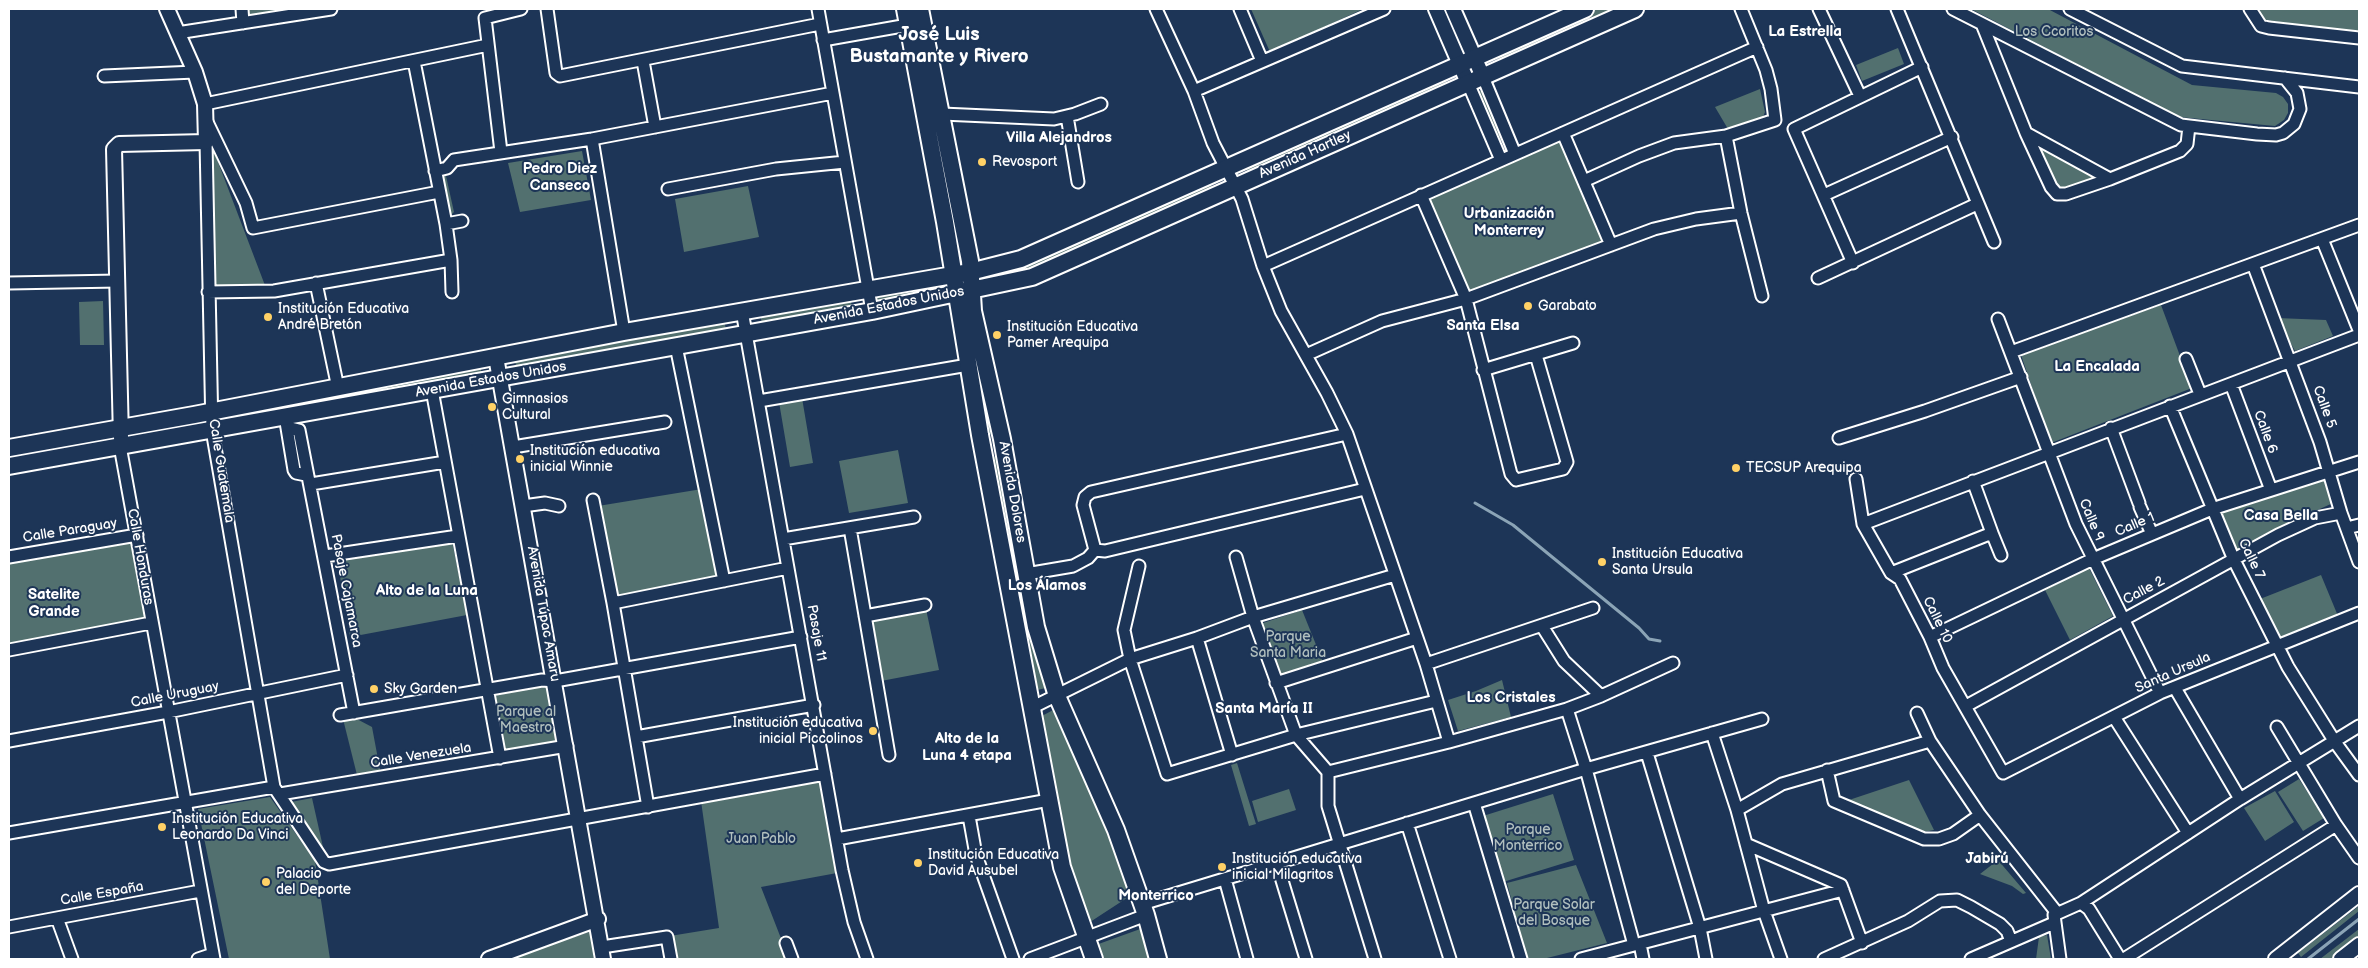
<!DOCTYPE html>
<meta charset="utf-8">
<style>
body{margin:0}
#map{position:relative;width:2368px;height:968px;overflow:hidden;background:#1d3557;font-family:"Balsamiq Sans",sans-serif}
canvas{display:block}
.frame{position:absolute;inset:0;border:10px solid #fff;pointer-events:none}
</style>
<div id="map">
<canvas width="2368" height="968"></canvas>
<div class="frame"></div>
</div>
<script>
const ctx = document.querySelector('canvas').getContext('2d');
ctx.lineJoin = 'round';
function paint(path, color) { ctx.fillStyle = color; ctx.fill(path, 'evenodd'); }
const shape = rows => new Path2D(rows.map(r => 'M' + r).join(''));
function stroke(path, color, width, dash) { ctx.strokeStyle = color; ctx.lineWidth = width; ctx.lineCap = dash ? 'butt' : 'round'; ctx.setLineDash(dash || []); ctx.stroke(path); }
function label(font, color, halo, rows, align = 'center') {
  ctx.font = font + ' "Balsamiq Sans",sans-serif'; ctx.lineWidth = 4; ctx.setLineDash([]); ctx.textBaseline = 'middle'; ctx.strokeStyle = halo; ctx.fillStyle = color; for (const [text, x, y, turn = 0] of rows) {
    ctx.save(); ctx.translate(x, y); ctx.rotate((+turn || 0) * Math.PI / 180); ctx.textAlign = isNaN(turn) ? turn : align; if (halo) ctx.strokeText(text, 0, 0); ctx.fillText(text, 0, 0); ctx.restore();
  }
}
const green = shape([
 [248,9,311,9,248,16],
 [1251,9,1363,9,1270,52],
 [1596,9,1623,9,1501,63,1497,53],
 [1971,9,2048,9,2192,85,2276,93,2283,97,2288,104,2288,113,2284,120,2275,126,2179,117],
 [2259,9,2359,9,2359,33,2264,20],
 [1898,48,1904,64,1862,81,1856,65],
 [1445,78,1448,86,1249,175,1244,165],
 [1760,89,1765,112,1763,117,1728,129,1715,107],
 [1477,91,1482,91,1503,140,1498,142],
 [1559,140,1605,243,1467,293,1426,198],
 [210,141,266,288,212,287],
 [2039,146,2098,178,2059,190],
 [582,151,591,200,520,212,508,163],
 [446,176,454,212,451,215,447,214,442,177],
 [1209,181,1213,190,1031,272,984,281,982,278,982,274],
 [748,186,759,237,684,252,675,199],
 [923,287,923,292,878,302,875,298,876,293],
 [850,296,852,308,762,324,760,313],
 [103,301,104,345,80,345,79,302],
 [2161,305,2192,388,2051,443,2021,355],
 [2277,318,2326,320,2333,336,2295,351],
 [724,319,726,330,517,370,514,357],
 [971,342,994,433,989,435,987,435],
 [480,363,482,376,226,423,224,415],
 [802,398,813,463,790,467,779,402],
 [102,436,103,443,9,461,9,453],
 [898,450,908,503,849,513,839,461],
 [1001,456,1021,579,1012,580,991,457],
 [2326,476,2333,503,2267,533,2234,553,2217,512],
 [702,489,719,578,617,597,598,506],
 [133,539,147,620,9,644,9,561],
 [452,541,467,615,350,637,337,558],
 [2089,568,2113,616,2070,640,2045,590],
 [2321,575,2338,616,2280,638,2260,599],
 [1024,595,1050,687,1033,691,1015,596],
 [926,609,939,670,881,681,870,618],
 [1302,610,1325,667,1274,682,1254,626],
 [1502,680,1511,717,1458,731,1448,700,1476,691],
 [548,685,560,744,503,754,493,696],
 [1057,708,1100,801,1133,894,1087,924,1067,869,1038,718],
 [353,717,372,727,381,775,358,779,343,719],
 [1237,763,1256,824,1249,826,1231,765],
 [2299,779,2324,818,2303,831,2278,792],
 [1909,780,1934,830,1924,832,1846,801],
 [818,781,823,783,837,873,761,887,789,959,673,959,670,936,719,928,701,801],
 [1289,789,1296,810,1258,822,1252,801],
 [2275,791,2294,822,2265,841,2244,808],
 [1553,794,1574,860,1503,882,1483,816],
 [270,797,315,861,330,959,229,959,198,809],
 [312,798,325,856,291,802],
 [1998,860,2026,893,2023,894,2012,886,1980,874],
 [1576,865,1607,943,1543,959,1527,959,1507,883],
 [2359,906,2359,911,2301,957,2298,953],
 [1143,928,1152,959,1098,959,1093,946],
 [2359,929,2359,938,2333,959,2320,959],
 [589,932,591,934,594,959,508,959],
 [2047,935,2051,959,2036,959,2039,937]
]);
const stream = shape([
 [1475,503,1513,525,1639,628,1649,639,1660,641],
 [2308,959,2359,919]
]);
const minor = shape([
 [242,9,243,23],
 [547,9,556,73,560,76,820,24],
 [818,9,872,311],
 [1156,9,1194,91,1213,143,1242,199,1263,266,1281,311,1327,393,1347,434,1426,664,1449,742],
 [1240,9,1262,61],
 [1819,9,1860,96],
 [1897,9,1994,242],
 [1953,9,2181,125,2257,134,2276,135,2283,133,2294,124,2300,109,2297,93,2285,78],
 [2070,9,2182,66,2359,87],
 [2250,9,2261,26,2269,28,2359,38],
 [1982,24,2026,133,2051,187,2057,194,2066,194,2110,179,2180,151,2187,144,2189,126],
 [177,33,331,9],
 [823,40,908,25],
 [414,61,446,224,451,260,452,292],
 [643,61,655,127],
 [104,76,195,72],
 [1483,77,1515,154],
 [1468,83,1501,160],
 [1194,91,1384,9],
 [205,104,488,45],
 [942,114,1054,119,1075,114,1101,104],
 [1067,116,1078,182],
 [207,122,246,203,253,228,439,192],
 [1563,133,1611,245],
 [2026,133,2110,179],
 [1726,136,1741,213,1762,296],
 [592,139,624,332],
 [206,142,212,430,274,787,324,862,329,864,825,774],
 [501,152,485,18,521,9],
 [435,171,447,168,454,160,592,139,833,93],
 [1584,181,1639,156,1674,143,1726,136,1775,120,1771,89,1766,70,1741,9],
 [668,189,776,169,845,162],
 [1421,195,1466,299,1511,474,1516,480,1563,469,1567,462,1536,355],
 [1824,195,1952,137],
 [446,224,462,221],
 [2322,239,2359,330],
 [1853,263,1794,129,1922,67],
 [2253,264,2320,442,2341,513,2359,562],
 [1263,266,1757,47],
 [1818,278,1977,204],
 [9,283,118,281],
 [316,283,338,388],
 [208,292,274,291,451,260],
 [742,311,842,870,854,922,867,959],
 [1998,319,2076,524,2160,693],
 [676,346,724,581],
 [2011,352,2359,225],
 [1306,355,1382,321,1466,299,1654,229,1696,219,1741,213],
 [2186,359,2200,394],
 [1483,370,1573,343],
 [2231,384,2271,490],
 [432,390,500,758],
 [759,401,968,365],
 [2170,406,2234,560,2288,667,2335,742,2359,775],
 [286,422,294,470,296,473,306,475],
 [287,427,299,430,354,713],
 [2111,428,2139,503],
 [1347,434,1091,492,1085,497,1083,505,1095,550,1105,551,1365,489],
 [1839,438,1925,411,2021,377],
 [120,446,214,959],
 [513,447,665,422],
 [1856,479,1863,524,1891,573,1900,579,1930,637,1943,668,2003,773,2160,693,2359,613],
 [311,484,445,462],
 [593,500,613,603,648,807],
 [523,506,545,503,559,506],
 [2140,507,2152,534],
 [1863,524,2359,335],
 [850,528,889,755],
 [2347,528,2359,525],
 [1992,533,2001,555],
 [783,539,914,517],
 [325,556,458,536],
 [9,557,137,535],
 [1236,557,1253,617,1296,735,1328,772,1328,806,1375,959],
 [1139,566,1124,630,1130,659,1167,774,1296,735,1436,701],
 [1891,573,1992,533,1973,481],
 [1026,574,1073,566,1088,558,1095,550],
 [613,603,788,568],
 [865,616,925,605],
 [1542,626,1564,661,1601,696],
 [1930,637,2093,559,2212,509,2359,462],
 [1197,638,1232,755],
 [9,650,151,623],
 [1426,664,1593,608],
 [1276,683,1417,638],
 [2175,688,2240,799],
 [1966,706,2278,535,2315,518,2341,513],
 [1031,708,1130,659,1197,638,1253,617,1395,575],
 [1567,709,1586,769,1634,945],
 [1917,713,1930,741,1980,815,2057,913],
 [340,715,542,680,555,681,801,637],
 [2114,717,2188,833],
 [2277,727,2336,825,2359,858],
 [1712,733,1737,810,1764,911,1781,959],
 [636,737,814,705],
 [9,741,168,712,347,675],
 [1647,753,1700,928,1706,959],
 [1827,770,1834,801,1924,839,1939,839,1953,834,1980,815],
 [1328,772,1449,742,1567,709,1601,696,1673,663],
 [280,794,567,746],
 [1474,803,1521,959],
 [1737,810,1782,784,1930,741],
 [969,816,976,855,1013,959],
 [1407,823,1450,959],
 [9,833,274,787],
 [837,839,1049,800],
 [1746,844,1841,885,1862,943],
 [1277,864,1306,959],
 [1225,879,1247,959],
 [2081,903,2240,799,2359,726],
 [1142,904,1586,769,1762,719],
 [57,918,72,959],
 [9,927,200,891],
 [786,943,792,959],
 [1640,944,1643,959],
 [602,947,667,937,671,959],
 [198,959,213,954],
 [1030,959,1146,915],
 [1581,959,1843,890],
 [1824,959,1908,921,1940,901,1957,900,1971,907,2000,924,2007,931,2011,941],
 [1971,959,2054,923],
 [2060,959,2054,915,2081,903,2089,909,2120,959],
 [2124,959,2336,825]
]);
const tertiary = shape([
 [1436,9,1468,83],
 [1453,9,1483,77],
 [496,357,603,959],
 [121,438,114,149,119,144,206,142,205,104,195,72,167,9],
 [489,959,598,919],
 [2276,959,2359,894],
 [2341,959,2359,945]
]);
const secondary = shape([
 [905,9,945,222,980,435,1062,867,1094,959],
 [920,9,970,261,973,311,1002,439,1036,627,1057,696,1116,830,1146,915,1158,959],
 [9,448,194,415,624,332,970,272,1021,259,1585,9],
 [9,466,872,311,1032,277,1635,9]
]);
const markers = [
 [982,162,5,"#ffd166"],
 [1528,306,5,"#ffd166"],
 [268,317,5,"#ffd166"],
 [997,335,5,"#ffd166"],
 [492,407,5,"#ffd166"],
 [520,459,5,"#ffd166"],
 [1736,468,5,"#ffd166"],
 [1602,562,5,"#ffd166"],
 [374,689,5,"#ffd166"],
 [873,731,5,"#ffd166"],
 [162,827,5,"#ffd166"],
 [918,863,5,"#ffd166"],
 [1222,867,5,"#ffd166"],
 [266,882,5,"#ffd166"]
];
const parkNames = [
 ["Los Ccoritos",2054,32],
 ["Parque",1288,637],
 ["Santa Maria",1288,653],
 ["Parque al",526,712],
 ["Maestro",526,728],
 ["Parque",1528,830],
 ["Monterrico",1528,846],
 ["Juan Pablo",761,839],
 ["Parque Solar",1554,905],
 ["del Bosque",1554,921]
];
const streetNames = [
 ["Avenida Hartley",1305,155,-24],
 ["Avenida Estados Unidos",889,306,-11],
 ["Avenida Estados Unidos",491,380,-10],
 ["Calle 5",2324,407,70],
 ["Calle 6",2265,432,70],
 ["Calle Guatemala",221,471,81],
 ["Avenida Dolores",1012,492,80],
 ["Calle 9",2091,520,67],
 ["Calle 1",2135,525,-23],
 ["Calle Paraguay",70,531,-9],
 ["Calle Honduras",140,557,80],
 ["Calle 7",2251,559,64],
 ["Pasaje Cajamarca",346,591,79],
 ["Calle 2",2144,591,-28],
 ["Avenida Túpac Amaru",543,614,80],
 ["Calle 10",1937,620,64],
 ["Pasaje 11",816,633,80],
 ["Santa Ursula",2173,673,-24],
 ["Calle Uruguay",175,695,-11],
 ["Calle Venezuela",421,756,-9],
 ["Calle España",102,894,-10]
];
const poiNames = [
 ["Revosport",992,162],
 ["Garabato",1538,306],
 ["Institución Educativa",278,309],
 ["André Bretón",278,325],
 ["Institución Educativa",1007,327],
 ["Pamer Arequipa",1007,343],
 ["Gimnasios",502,399],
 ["Cultural",502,415],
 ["Institución educativa",530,451],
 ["inicial Winnie",530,467],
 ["TECSUP Arequipa",1746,468],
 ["Institución Educativa",1612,554],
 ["Santa Ursula",1612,570],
 ["Sky Garden",384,689],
 ["Institución educativa",863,723,"right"],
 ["inicial Piccolinos",863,739,"right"],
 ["Institución Educativa",172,819],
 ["Leonardo Da Vinci",172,835],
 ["Institución Educativa",928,855],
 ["David Ausubel",928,871],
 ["Institución educativa",1232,859],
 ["inicial Milagritos",1232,875],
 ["Palacio",276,874],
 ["del Deporte",276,890]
];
const neighbourhoodNames = [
 ["La Estrella",1805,32],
 ["Villa Alejandros",1059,138],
 ["Pedro Diez",560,169],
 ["Canseco",560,186],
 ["Urbanización",1509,214],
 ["Monterrey",1509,231],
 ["Santa Elsa",1483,326],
 ["La Encalada",2097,367],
 ["Casa Bella",2281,516],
 ["Los Álamos",1047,586],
 ["Alto de la Luna",427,591],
 ["Satelite",54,595],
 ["Grande",54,612],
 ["Los Cristales",1511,698],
 ["Santa María II",1264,709],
 ["Alto de la",967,739],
 ["Luna 4 etapa",967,756],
 ["Jabirú",1987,859],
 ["Monterrico",1156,896]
];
const districtNames = [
 ["José Luis",939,35],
 ["Bustamante y Rivero",939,57]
];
paint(green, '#52706f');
stroke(stream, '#8ba4b6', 3);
stroke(minor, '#fff', 15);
stroke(tertiary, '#fff', 18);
stroke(secondary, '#fff', 20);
stroke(minor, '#1d3557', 11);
stroke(tertiary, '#1d3557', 14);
stroke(secondary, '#1d3557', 16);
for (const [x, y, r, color] of markers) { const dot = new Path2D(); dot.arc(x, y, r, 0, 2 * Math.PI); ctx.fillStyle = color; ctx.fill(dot); stroke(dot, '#1d3557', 2); }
label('14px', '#b1bfbe', '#1d3557', parkNames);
label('14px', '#fff', '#1d3557', streetNames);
label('14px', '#fff', '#1d3557', poiNames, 'left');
label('bold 15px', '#fff', '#1d3557', neighbourhoodNames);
label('bold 19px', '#fff', '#1d3557', districtNames);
</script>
